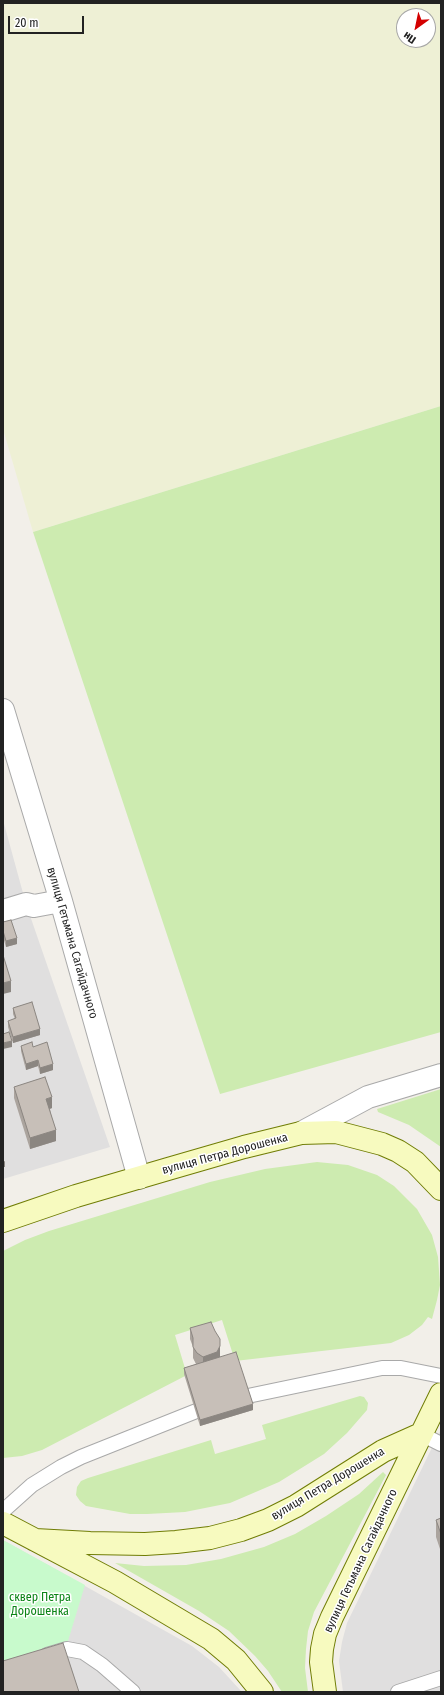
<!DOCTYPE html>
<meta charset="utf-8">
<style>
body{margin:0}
#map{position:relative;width:444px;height:1695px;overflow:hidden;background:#f2efe9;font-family:"Fira Sans Condensed",sans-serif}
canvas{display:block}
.frame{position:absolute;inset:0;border:4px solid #222;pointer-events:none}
.north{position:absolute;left:396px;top:8px;width:40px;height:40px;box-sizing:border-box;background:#fff;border:1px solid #a7a7a7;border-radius:50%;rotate:213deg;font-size:11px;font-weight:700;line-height:16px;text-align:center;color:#222}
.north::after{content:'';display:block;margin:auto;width:14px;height:18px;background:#d40000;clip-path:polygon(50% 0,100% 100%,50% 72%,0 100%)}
.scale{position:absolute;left:8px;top:16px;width:76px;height:18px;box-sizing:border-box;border:2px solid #222;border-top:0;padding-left:5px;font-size:12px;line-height:14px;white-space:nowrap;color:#222;-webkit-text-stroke:3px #fff;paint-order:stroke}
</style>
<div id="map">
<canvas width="444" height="1695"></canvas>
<div class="frame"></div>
<div class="north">Пн</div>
<div class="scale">20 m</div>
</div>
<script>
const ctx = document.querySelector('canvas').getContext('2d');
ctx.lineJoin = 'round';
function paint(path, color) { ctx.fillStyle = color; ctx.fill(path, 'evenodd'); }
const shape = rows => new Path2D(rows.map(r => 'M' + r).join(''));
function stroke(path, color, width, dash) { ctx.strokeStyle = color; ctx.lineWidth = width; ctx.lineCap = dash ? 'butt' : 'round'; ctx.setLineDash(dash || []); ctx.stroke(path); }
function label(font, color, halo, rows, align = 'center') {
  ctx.font = font + ' "Fira Sans Condensed",sans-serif'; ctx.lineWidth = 3; ctx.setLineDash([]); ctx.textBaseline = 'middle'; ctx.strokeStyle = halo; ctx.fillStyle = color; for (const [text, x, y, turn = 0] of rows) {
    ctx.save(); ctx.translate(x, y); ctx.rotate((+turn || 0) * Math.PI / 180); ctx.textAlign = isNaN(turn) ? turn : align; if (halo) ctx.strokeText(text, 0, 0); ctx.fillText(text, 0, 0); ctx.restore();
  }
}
const residential = shape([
 [3,820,26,904,110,1147,3,1179],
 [441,1429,441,1692,343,1692,339,1661,342,1642,347,1623],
 [3,1540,192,1646,219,1667,242,1692,3,1692]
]);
const farmland = shape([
 [3,3,441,3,441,406,33,532,3,429],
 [404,16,428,16,428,40,404,40]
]);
const grass = shape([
 [441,406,441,1032,220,1094,33,532],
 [441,1089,441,1147,409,1125,378,1112,377,1109],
 [317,1162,348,1165,377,1175,394,1186,417,1209,432,1235,438,1257,440,1285,437,1300,432,1319,428,1317,422,1325,409,1335,391,1343,235,1361,222,1320,175,1335,187,1375,42,1450,22,1456,3,1458,3,1251,25,1240,49,1231,210,1182,265,1169],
 [360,1396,364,1397,368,1403,367,1410,347,1433,324,1454,279,1482,230,1503,185,1512,147,1514,130,1514,86,1506,80,1501,76,1495,77,1487,81,1481,88,1478,211,1440,215,1454,266,1439,262,1425],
 [383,1472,386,1475,314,1612,308,1631,306,1649,305,1668,308,1692,282,1692,268,1671,255,1656,229,1631,199,1611,115,1563,144,1566,186,1565,221,1559,264,1547,295,1534,326,1516,359,1494]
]);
const park = shape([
 [3,1540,85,1585,68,1641,3,1661]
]);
const service = shape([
 [421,1434,441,1444],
 [3,1511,32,1485,61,1467,81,1457,219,1402,382,1368,401,1368,441,1376],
 [47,1655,67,1649,83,1652,102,1665,133,1692],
 [398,1692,441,1678]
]);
const minor = shape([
 [3,710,61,901,139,1178],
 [3,911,26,904,34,906,61,901],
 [301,1133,368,1097,441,1075]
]);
const secondary = shape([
 [3,1221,76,1196,168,1169,244,1147,301,1133,336,1132,382,1144,398,1151,415,1162,441,1189],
 [3,1523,115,1582,211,1639,236,1660,262,1692],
 [35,1540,90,1543,145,1544,176,1542,210,1538,241,1530,268,1520,296,1506,383,1451,421,1434],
 [325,1692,321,1662,322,1649,325,1634,332,1617,441,1394]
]);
const wall = shape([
 [3,922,17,944,6,947,3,937],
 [13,1008,40,1035,13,1043,8,1027,8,1021,15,1019,13,1014],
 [21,1046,33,1047,53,1070,40,1074,38,1066,26,1070,21,1051],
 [14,1087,52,1108,50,1109,56,1141,30,1149,14,1098],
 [190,1328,220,1357,253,1410,200,1426,184,1374,184,1368,196,1364,193,1358,193,1347,190,1339],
 [441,1518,441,1552,436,1537,436,1520]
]);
const shadedWall = shape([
 [17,938,17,944,6,947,6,941],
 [11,981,11,992,3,994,3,983],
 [40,1029,40,1035,13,1043,13,1037],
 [12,1041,12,1047,3,1049,3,1043],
 [38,1060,38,1066,26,1070,26,1064],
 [53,1064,53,1070,40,1074,40,1068],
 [52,1097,52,1108,46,1110,46,1099],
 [56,1130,56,1141,30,1149,30,1138],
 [5,1161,5,1167,3,1167,3,1162],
 [220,1346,220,1357,203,1368,203,1357],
 [253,1404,253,1410,200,1426,200,1420]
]);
const building = shape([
 [11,920,17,938,6,941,3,931,3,922,11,920],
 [3,955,11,981,3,983,3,955],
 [32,1002,40,1029,13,1037,8,1021,16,1018,13,1008,32,1002],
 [9,1032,12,1041,3,1043,3,1034,9,1032],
 [32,1042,33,1047,47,1042,53,1064,40,1068,38,1060,26,1064,21,1046,32,1042],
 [45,1077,52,1097,46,1099,56,1130,30,1138,14,1087,45,1077],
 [211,1322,215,1331,220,1339,220,1346,217,1352,203,1357,197,1353,193,1347,193,1338,190,1328,211,1322],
 [236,1352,253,1404,200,1420,184,1368,236,1352],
 [441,1518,441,1534,436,1520,441,1518],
 [63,1643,79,1692,3,1692,3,1661,63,1643]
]);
const streetNames = [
 ["вулиця Гетьмана Сагайдачного",72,943,74],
 ["вулиця Петра Дорошенка",225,1154,-15],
 ["вулиця Петра Дорошенка",328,1484,-31],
 ["вулиця Гетьмана Сагайдачного",361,1561,-65]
];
const parkNames = [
 ["сквер Петра",40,1598],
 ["Дорошенка",40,1612]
];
paint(residential, '#e0dfdf');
paint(farmland, '#eef0d5');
paint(grass, '#cdebb0');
paint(park, '#c8facc');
stroke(service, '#a9a9a9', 16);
stroke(minor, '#a9a9a9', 24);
stroke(secondary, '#707d05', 24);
stroke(service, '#fff', 14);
stroke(minor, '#fff', 22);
stroke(secondary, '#f7fabf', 22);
paint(wall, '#aba49e');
paint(shadedWall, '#8b8681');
paint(building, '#c7bfb8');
stroke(building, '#8b8681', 1);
label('12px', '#222', '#fff', streetNames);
label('12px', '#0c8416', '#fff', parkNames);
</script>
